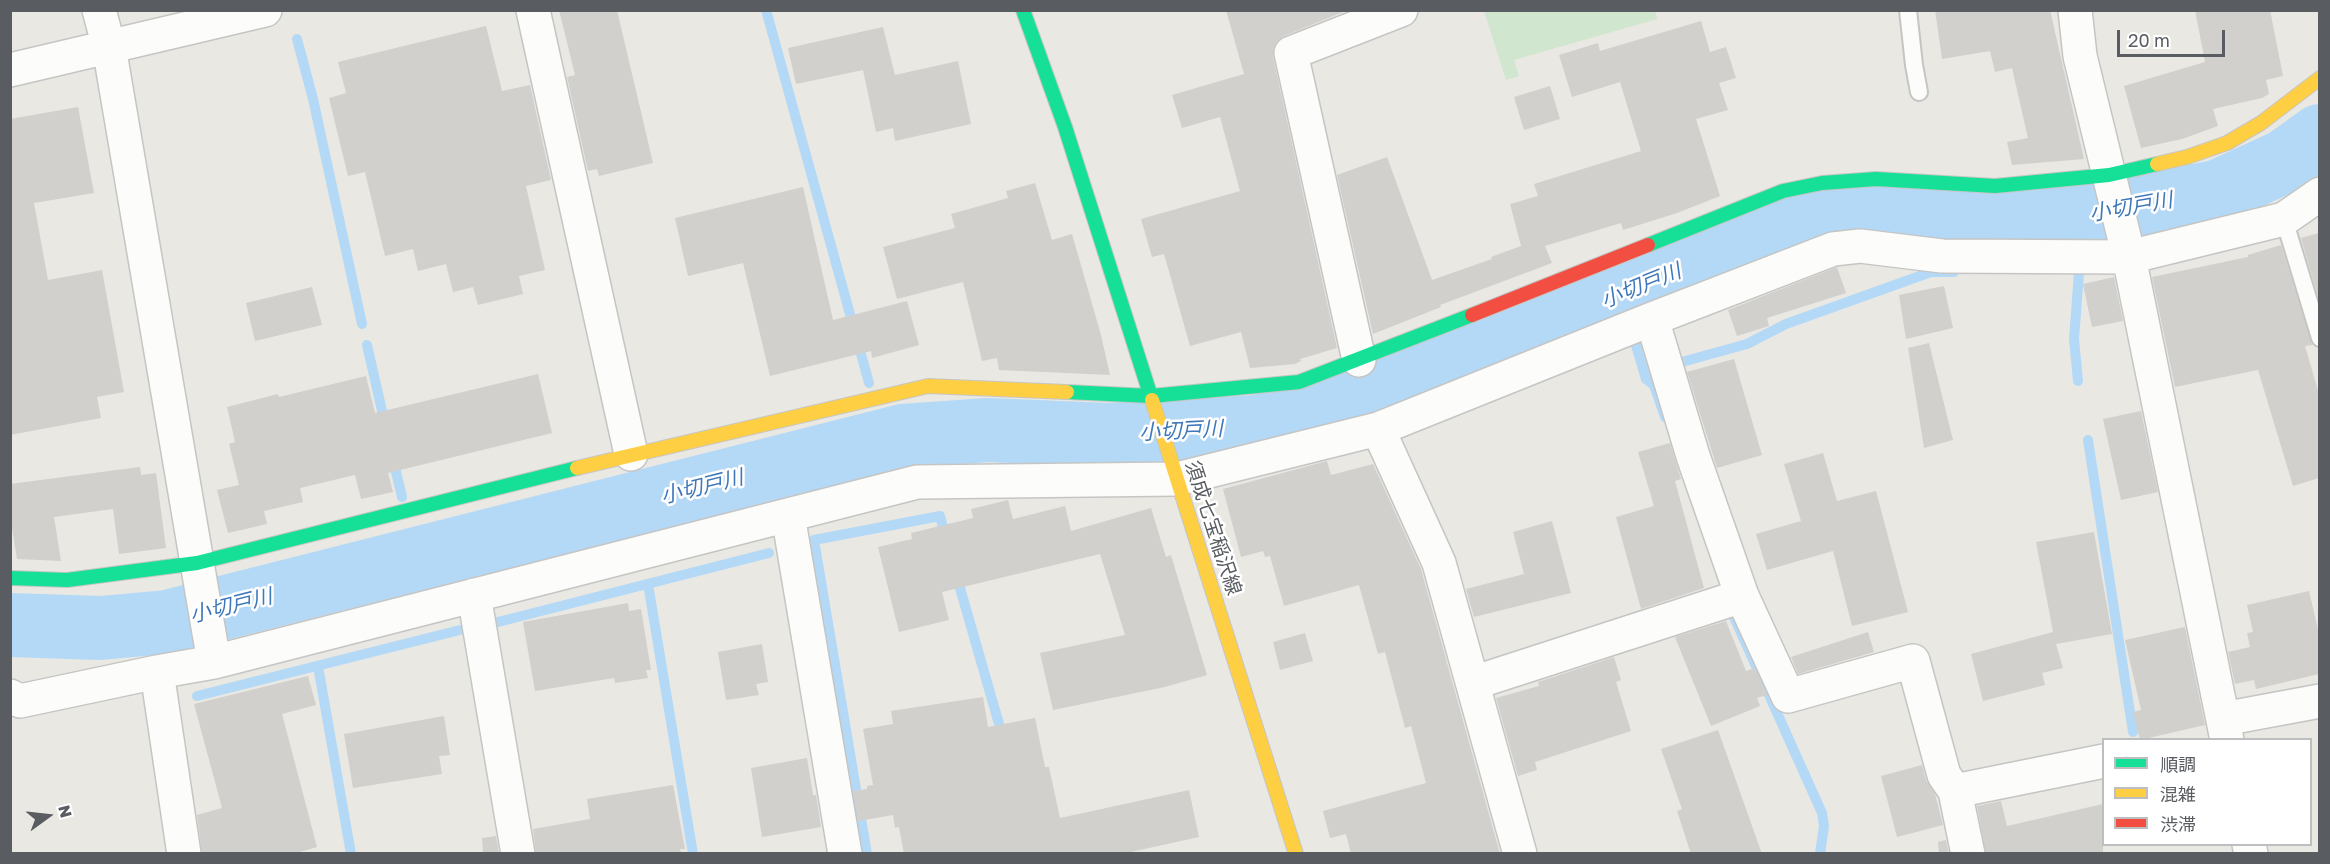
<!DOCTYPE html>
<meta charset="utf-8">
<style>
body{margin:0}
#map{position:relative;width:2330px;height:864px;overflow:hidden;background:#e9e8e3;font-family:"Golos Text","Noto Sans JP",sans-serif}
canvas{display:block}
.frame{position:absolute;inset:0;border:12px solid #595d61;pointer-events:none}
.legend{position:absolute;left:2102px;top:738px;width:210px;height:108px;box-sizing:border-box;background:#fff;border:2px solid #bdbec0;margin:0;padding:8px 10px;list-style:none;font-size:18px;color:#595d61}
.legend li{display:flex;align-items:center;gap:12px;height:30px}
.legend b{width:30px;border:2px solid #bdbec0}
.north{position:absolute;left:18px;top:786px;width:60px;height:60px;-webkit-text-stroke:4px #fff;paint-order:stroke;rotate:75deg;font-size:16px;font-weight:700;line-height:24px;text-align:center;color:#595d61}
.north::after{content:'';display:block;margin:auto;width:21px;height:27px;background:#595d61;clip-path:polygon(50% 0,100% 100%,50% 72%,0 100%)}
.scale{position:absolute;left:2117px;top:30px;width:108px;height:27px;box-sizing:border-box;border:3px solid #595d61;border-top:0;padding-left:8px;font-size:18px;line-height:21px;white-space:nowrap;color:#595d61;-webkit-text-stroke:4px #fff;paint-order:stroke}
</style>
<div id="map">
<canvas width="2330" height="864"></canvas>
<div class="frame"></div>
<ul class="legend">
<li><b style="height:8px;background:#16e098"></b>順調</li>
<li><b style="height:8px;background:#ffcf43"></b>混雑</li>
<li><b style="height:8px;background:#f24e42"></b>渋滞</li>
</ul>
<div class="north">N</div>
<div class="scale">20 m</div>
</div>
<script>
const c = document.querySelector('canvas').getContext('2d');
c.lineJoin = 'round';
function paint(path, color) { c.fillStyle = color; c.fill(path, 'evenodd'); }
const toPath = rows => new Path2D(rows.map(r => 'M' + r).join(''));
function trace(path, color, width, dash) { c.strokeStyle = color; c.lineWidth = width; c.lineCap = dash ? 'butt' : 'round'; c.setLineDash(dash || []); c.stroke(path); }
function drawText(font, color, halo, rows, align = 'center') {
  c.font = font + ' "Golos Text","Noto Sans JP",sans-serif'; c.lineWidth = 5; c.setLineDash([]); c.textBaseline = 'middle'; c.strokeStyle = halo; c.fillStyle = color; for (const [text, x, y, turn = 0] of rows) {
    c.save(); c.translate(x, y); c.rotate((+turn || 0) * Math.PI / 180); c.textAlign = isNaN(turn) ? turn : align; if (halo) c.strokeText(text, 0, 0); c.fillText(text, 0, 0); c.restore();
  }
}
paint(toPath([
 [1655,10,1657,19,1514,60,1519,76,1506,80,1484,11]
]), '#d0e6ce');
trace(toPath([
 [766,10,869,383],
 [297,39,313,99,362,324],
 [1624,291,1633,316],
 [1637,332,1635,342,1646,379,1654,385,1665,417],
 [367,345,385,424],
 [1671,365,1747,344,1786,324,1931,272,1954,272],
 [2078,381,2074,339,2079,273],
 [2088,440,2133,732],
 [393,459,402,497],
 [412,541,417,558],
 [956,574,1003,738],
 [648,584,693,854],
 [1733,615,1822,813,1824,826,1820,854],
 [498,622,769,553],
 [318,666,351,854],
 [197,696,460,630],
 [867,854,814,540,940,516,946,539]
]), '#b4d9f7', 10);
trace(toPath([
 [10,625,100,628,167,622,903,436,988,430,1109,435,1256,427,1365,399,1624,291,1791,225,1867,212,2089,216,2217,192,2285,161,2320,136]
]), '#b4d9f7', 64);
paint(toPath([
 [559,10,617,10,653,163,599,176,597,169,588,171,567,77,575,75],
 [1226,10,1348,10,1284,36,1277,41,1273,49,1273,57,1337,348,1300,359,1301,361,1295,364,1250,368,1241,332,1190,346,1164,254,1152,257,1141,219,1240,191,1220,117,1182,128,1172,95,1244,74],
 [1935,10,2050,10,2084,159,2012,165,2007,142,2028,138,2012,68,1995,72,1990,51,1942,59],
 [2195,10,2270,10,2283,76,2266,80,2269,94,2262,98,2213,109,2218,126,2182,139,2141,148,2124,86,2205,62],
 [1701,21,1710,52,1726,47,1736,78,1719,83,1728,110,1696,119,1720,196,1677,213,1623,230,1621,223,1545,246,1552,263,1440,305,1441,307,1373,334,1337,175,1387,157,1432,280,1492,259,1491,257,1521,246,1510,204,1538,196,1534,184,1641,151,1620,82,1572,97,1559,55,1598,43,1600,51],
 [486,26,502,91,530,85,551,180,526,186,545,270,519,276,523,294,478,305,473,287,453,292,446,264,418,271,413,249,385,256,365,172,348,176,329,98,346,93,338,62],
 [883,27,895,75,958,61,971,124,895,141,893,128,876,132,863,70,796,84,788,48],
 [1550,86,1560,119,1524,130,1514,97],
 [78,107,94,193,34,203,48,280,102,270,124,392,97,397,101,418,10,435,10,119],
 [1035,183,1052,240,1072,234,1101,335,1110,375,999,370,997,358,982,361,963,282,897,299,883,247,955,228,951,214,1008,198,1006,191],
 [803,187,833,320,907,301,919,345,872,358,871,351,770,376,743,263,688,276,675,218],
 [2319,233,2319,300,2301,238],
 [2281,245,2312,345,2305,346,2319,394,2319,478,2293,486,2258,370,2175,387,2152,277,2248,257,2248,255],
 [1837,267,1846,293,1767,318,1769,326,1737,336,1728,310],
 [2114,277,2123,321,2092,327,2083,284],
 [1944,286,1953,328,1906,339,1899,295],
 [312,287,322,325,255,341,246,303],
 [1929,343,1953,440,1924,448,1908,348],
 [1734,359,1762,455,1717,468,1687,372],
 [538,374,552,433,388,473,393,492,361,499,355,475,300,488,303,502,264,511,267,524,228,533,217,490,239,485,229,444,235,442,227,407,278,394,279,397,366,376,375,413],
 [2141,411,2158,492,2121,500,2103,419],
 [1670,443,1681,479,1675,481,1704,588,1641,609,1616,517,1654,506,1638,452],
 [1823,453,1837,501,1876,491,1908,612,1852,626,1833,551,1767,570,1756,534,1801,521,1784,464],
 [1327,461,1331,475,1373,464,1421,569,1500,854,1351,854,1346,834,1330,838,1323,811,1426,783,1411,726,1405,728,1385,652,1378,654,1359,585,1284,606,1270,556,1265,557,1263,551,1241,557,1223,489],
 [140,467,141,475,156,473,166,548,119,554,113,509,54,517,61,561,17,559,10,516,10,484],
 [1008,500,1013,519,1065,506,1071,531,1151,508,1166,557,1171,555,1207,675,1165,687,1053,710,1040,653,1125,635,1100,554,942,592,949,620,899,632,878,547,912,539,911,533,973,518,971,509],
 [1552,521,1571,593,1474,617,1466,589,1524,574,1513,532],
 [2094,532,2112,634,2056,644,2063,668,2042,673,2045,685,1983,701,1971,654,2053,632,2036,542],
 [2309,591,2319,634,2319,674,2256,689,2254,680,2235,684,2228,652,2250,647,2247,633,2253,632,2247,605],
 [628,603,629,611,641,609,651,670,646,670,648,678,615,683,614,678,535,691,523,622],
 [1726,621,1746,671,1755,668,1767,695,1757,698,1760,706,1711,726,1675,637],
 [2185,627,2205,725,2140,740,2133,712,2141,710,2125,640],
 [1868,632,1874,652,1798,674,1791,657],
 [1305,633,1313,661,1280,670,1273,642],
 [762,644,768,682,756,684,759,695,726,700,718,652],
 [1614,657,1621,680,1616,682,1631,731,1535,762,1537,770,1518,776,1496,698,1539,686,1538,682],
 [308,676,316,705,282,714,317,847,293,854,202,854,197,815,222,808,194,704],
 [983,697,988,727,1035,718,1045,767,1049,767,1060,818,1189,790,1199,837,1122,854,904,854,899,827,895,828,893,815,858,821,853,791,867,789,867,786,873,785,863,729,893,724,891,711],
 [444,716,450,755,439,756,442,774,353,788,344,734],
 [1718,730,1762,854,1691,854,1677,811,1682,809,1661,749],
 [807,758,813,795,816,795,821,827,762,837,751,768],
 [1922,765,1926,780,1935,794,1943,825,1897,837,1881,776],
 [673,785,685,849,680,849,681,854,536,854,533,829,590,819,587,799],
 [2001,801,2007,826,2103,804,2103,854,1986,854,1977,806],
 [496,836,499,854,483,854,482,838],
 [1946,840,1949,854,1939,854,1938,842]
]), '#d1d0cd');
const lane = toPath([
 [1908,10,1914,65,1919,92],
 [2284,219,2320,338]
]);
const street = toPath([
 [99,10,109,47,214,662],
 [533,10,631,454],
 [2075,10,2080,56,2129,257,2227,740],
 [10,70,265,10],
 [1652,319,1693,456,1742,596,1788,696,1913,661,1944,775,1955,791,1968,854],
 [1359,360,1291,53,1401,10],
 [1378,429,1439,563,1520,854],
 [788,515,845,854],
 [474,595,518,854],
 [157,672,184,854],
 [1473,683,1742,596],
 [10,696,20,701,157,672,214,662,917,482,1177,479,1378,429,1652,319,1833,249,1860,246,1942,256,2129,257,2284,219,2320,194],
 [2223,719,2320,701],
 [1955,791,2104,761],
 [2249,844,2251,854]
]);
const fast = toPath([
 [1023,10,1065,127,1152,400],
 [1648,245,1783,191,1822,183,1876,179,1995,186,2109,175,2157,164],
 [1067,392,1151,396,1299,382,1472,315],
 [10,578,67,580,197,563,577,468]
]);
const slow = toPath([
 [2157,164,2187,157,2227,143,2261,123,2320,78],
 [1152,400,1296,854],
 [577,468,928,386,1067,392]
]);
const jam = toPath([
 [1472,315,1648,245]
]);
trace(lane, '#c5c5c4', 20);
trace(street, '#c5c5c4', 36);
trace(fast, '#c6c6c5', 16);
trace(slow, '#c6c6c5', 16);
trace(jam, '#c6c6c5', 16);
trace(lane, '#fcfcfb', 16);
trace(street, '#fcfcfb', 33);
trace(fast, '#16e098', 14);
trace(slow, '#ffcf43', 14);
trace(jam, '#f24e42', 14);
drawText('20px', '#595d61', '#fff', [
 ["須成七宝稲沢線",1213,528,72]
]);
drawText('italic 21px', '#3e77ba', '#fff', [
 ["小切戸川",2131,207,-10],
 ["小切戸川",1641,286,-22],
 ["小切戸川",1181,431,-3],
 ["小切戸川",702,487,-14],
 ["小切戸川",231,606,-14]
]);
</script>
